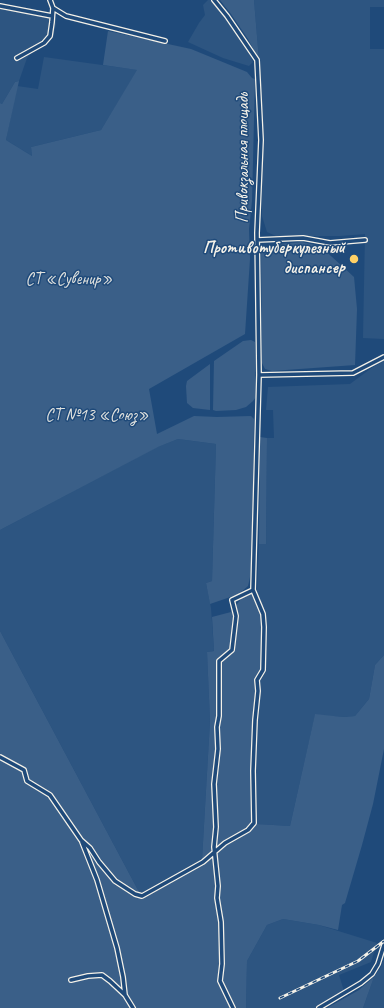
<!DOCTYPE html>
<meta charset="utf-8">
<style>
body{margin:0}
canvas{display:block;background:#1f4a7a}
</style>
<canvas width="384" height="1008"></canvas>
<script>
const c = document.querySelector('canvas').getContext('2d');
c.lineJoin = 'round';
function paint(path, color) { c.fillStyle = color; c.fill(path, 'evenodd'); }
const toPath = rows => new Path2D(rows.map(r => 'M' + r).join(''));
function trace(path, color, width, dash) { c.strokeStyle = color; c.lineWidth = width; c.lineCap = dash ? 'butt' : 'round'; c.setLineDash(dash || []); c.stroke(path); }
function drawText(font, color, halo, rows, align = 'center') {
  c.font = font + ' Caveat,sans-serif'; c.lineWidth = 3; c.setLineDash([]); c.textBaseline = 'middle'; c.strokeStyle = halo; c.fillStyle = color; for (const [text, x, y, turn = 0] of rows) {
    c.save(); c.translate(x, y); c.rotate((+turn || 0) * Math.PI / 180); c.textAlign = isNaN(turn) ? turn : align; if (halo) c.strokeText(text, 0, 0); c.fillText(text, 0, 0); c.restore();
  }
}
paint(toPath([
 [208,0,210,0,222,14,246,47,253,62,249,66,223,58,188,42,199,23,205,15,203,5],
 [254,0,384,0,384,7,370,7,370,49,384,49,384,339,363,338,365,234,340,236,276,236,267,232,262,216,262,146,259,60],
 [0,8,55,18,56,24,53,38,31,53,27,58,19,81,15,82,2,104,0,103],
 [44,57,138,70,101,130,31,147,32,156,6,140,17,86,38,89],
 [384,361,384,655,375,665,369,699,355,716,343,717,315,715,290,826,255,824,254,772,257,725,260,693,259,680,264,671,263,604,257,591,259,544,266,544,267,438,274,438,273,410,266,410,268,387,350,384,373,367],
 [178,439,216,444,212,581,206,583,211,608,214,651,207,652,210,721,202,860,143,894,139,892,0,631,0,530,155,448],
 [283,919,319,925,377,943,371,962,339,975,344,991,315,1008,246,1008,247,961,267,925],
 [384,959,384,1008,363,1008,374,977,381,967]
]), '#2d5581');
paint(toPath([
 [220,0,254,0,259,60,248,39,231,14],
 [108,31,191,49,247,72,252,78,255,79,252,201,249,229,250,259,245,334,149,389,157,434,194,416,217,417,251,416,254,419,252,568,248,586,239,594,210,604,206,583,212,581,216,444,178,439,158,447,0,530,0,103,2,104,15,82,19,81,6,140,32,156,31,147,101,130,137,70,103,65],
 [302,242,320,246,354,277,357,309,355,365,272,371,265,369,262,363,261,250,278,244],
 [251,340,255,342,256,397,253,401,246,407,236,410,216,411,213,410,214,361,243,341],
 [210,364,210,410,193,408,187,403,186,386,187,381],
 [260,437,267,438,266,544,259,544],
 [257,591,263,604,266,628,264,671,259,680,260,693,257,725,254,772,256,824,290,826,315,714,343,717,355,716,369,699,375,665,384,655,384,749,373,804,362,845,345,903,342,905,338,930,319,925,283,919,267,925,247,961,246,1008,0,1008,0,631,139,892,143,894,202,860,210,721,207,652,214,651,212,617,231,612,241,599],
 [374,977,363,1008,327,1008,359,990]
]), '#3a5f88');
const street = toPath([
 [0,6,52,16],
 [53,8,66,16,165,41],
 [17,58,44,43,50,36,52,22,53,8,50,0],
 [257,240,303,238,330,243,365,240],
 [259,375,353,373,384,357],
 [0,757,24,770,27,781,50,795,81,840,90,848,99,862,115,881,135,894,142,896,203,862,225,843,248,830,254,823,253,771,255,720,258,691,257,680,263,670,264,627,263,614,253,590,259,375,257,233,261,140,257,60,227,16,214,0],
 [82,842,97,880,117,948,123,977,125,995],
 [71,980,88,976,102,975,110,981,125,995,133,1008],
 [233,1008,220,981,222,964,221,922,217,898,218,886,214,847,216,827,214,784,218,749,217,727,219,716,219,661,232,650,236,616,232,600,253,590],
 [319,1008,361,983,372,974,378,964,384,945]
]);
trace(street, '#f4f1e8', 6);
trace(street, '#1f4a7a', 3.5);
const rail = toPath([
 [280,998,358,961,384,941]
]);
trace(rail, '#f4f1e8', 3);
trace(rail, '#1f4a7a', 1.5, [4.5]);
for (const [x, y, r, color] of [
 [354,259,5,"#ffd166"]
]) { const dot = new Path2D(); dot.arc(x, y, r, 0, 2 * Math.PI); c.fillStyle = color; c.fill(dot); trace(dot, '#1f4a7a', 1.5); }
drawText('17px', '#f4f1e8', '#1f4a7a', [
 ["Привокзальная площадь",244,158,-90]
]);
drawText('bold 17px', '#f4f1e8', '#1f4a7a', [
 ["Противотуберкулезный",345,249],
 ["диспансер",345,269]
], 'right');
drawText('17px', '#e1e2de', '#1f4a7a', [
 ["СТ «Сувенир»",69,280],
 ["СТ №13 «Союз»",97,416]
]);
</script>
